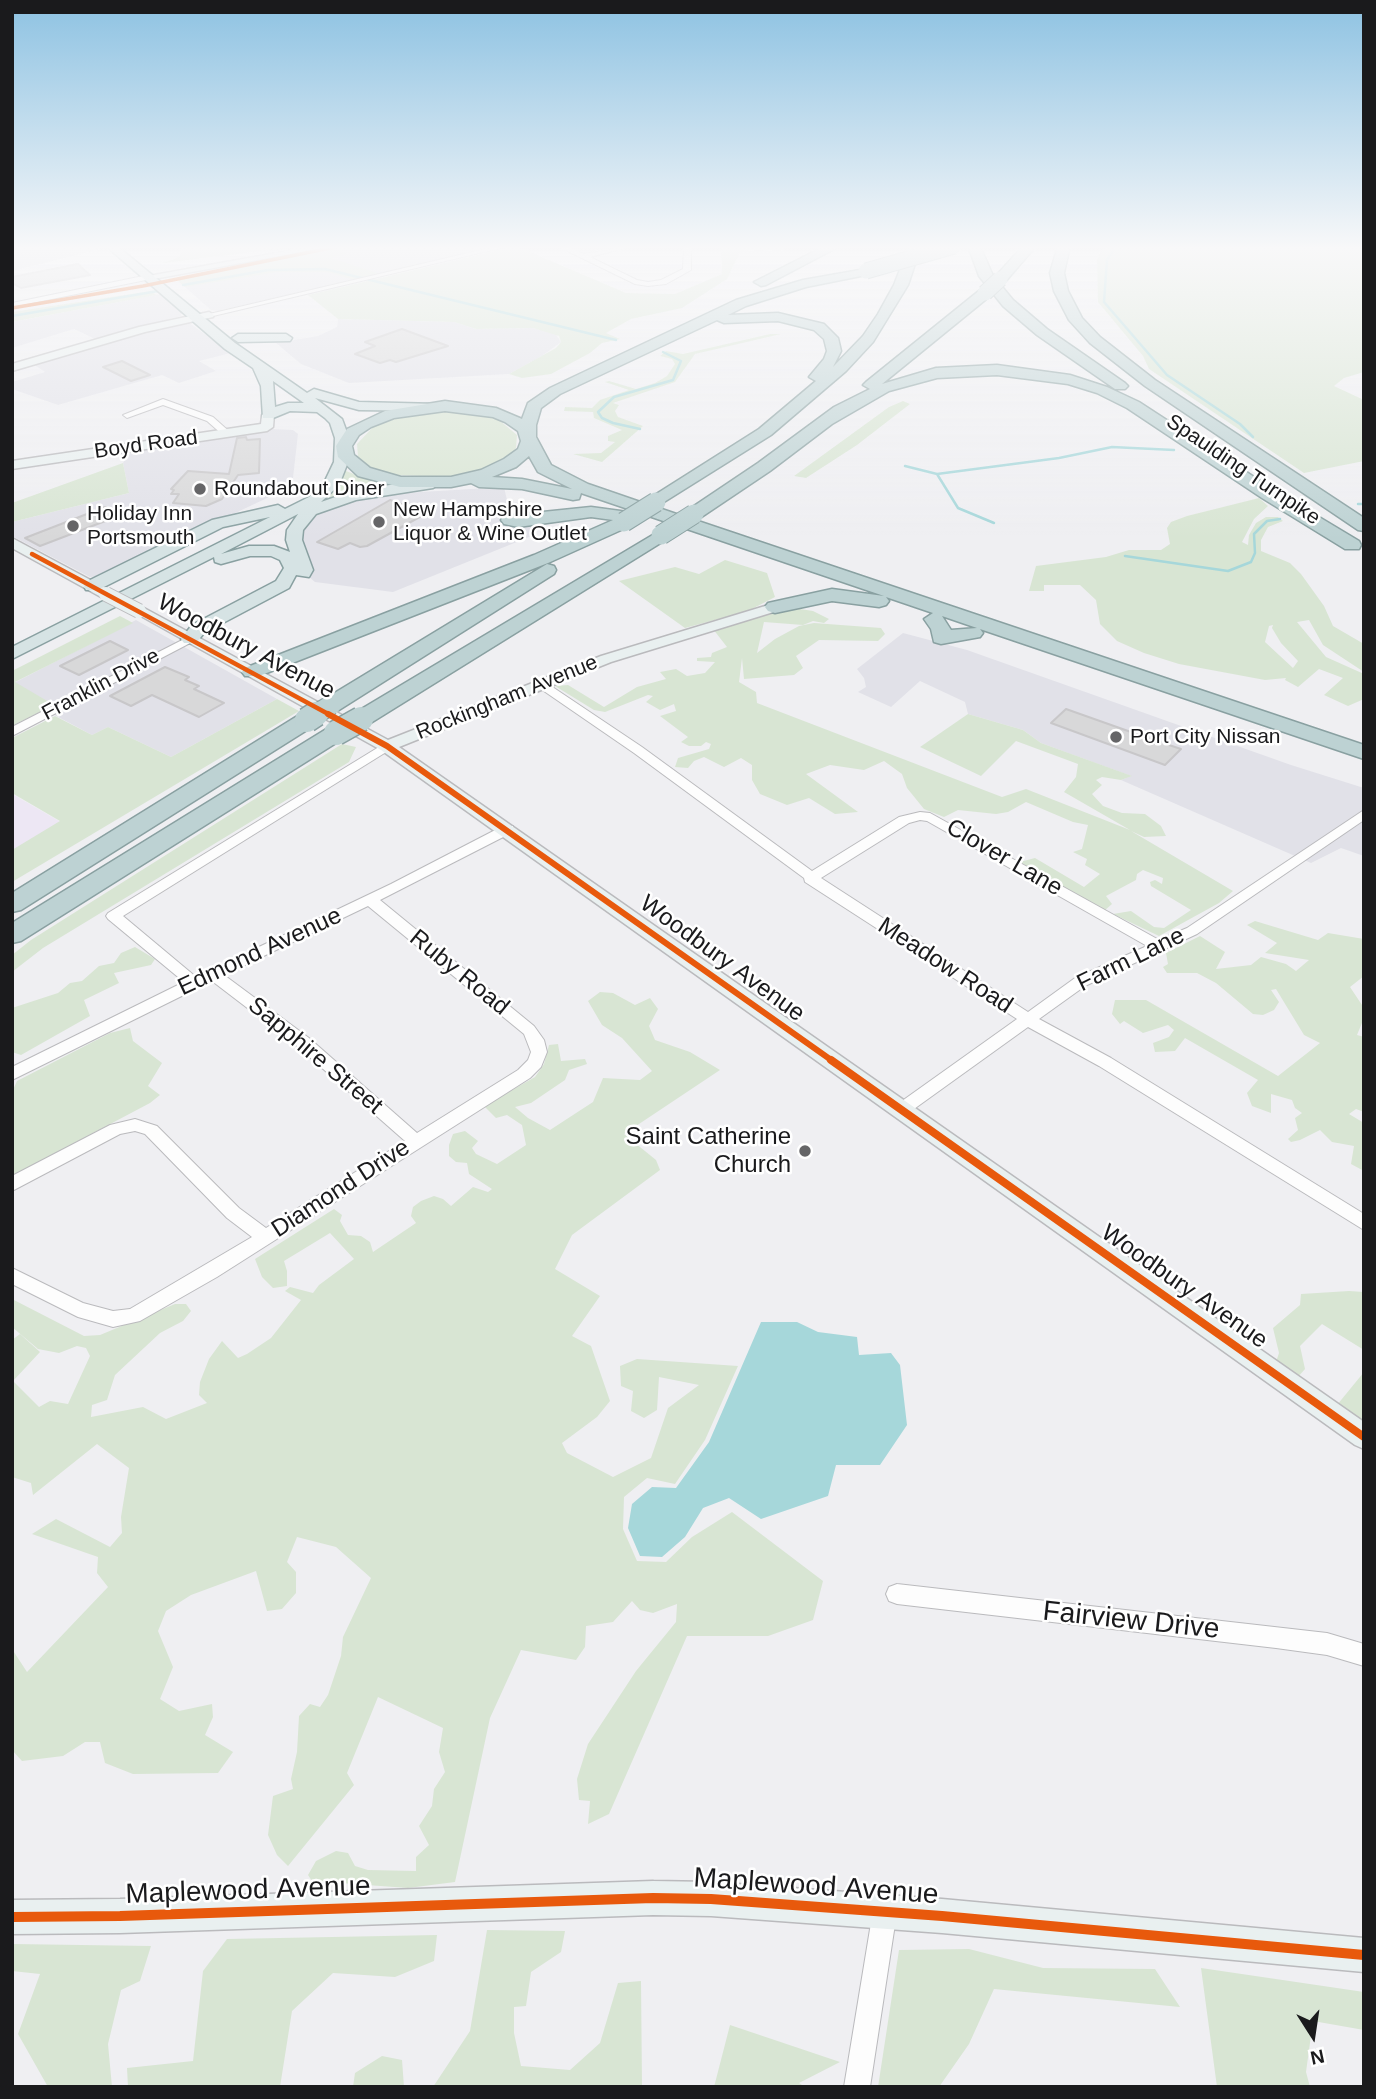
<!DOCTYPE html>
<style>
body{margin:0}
#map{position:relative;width:1376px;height:2099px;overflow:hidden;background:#efeff2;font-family:Helvetica,sans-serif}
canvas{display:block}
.frame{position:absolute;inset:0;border:14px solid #1a1a1c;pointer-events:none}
.north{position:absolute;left:1278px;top:2001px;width:70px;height:70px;-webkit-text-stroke:5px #fff;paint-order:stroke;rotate:168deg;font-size:19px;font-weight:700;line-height:28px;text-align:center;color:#1a1a1c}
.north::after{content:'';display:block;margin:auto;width:24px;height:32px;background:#1a1a1c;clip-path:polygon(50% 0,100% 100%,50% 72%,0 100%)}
</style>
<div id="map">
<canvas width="1376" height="2099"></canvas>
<div class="frame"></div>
<div class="north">N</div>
</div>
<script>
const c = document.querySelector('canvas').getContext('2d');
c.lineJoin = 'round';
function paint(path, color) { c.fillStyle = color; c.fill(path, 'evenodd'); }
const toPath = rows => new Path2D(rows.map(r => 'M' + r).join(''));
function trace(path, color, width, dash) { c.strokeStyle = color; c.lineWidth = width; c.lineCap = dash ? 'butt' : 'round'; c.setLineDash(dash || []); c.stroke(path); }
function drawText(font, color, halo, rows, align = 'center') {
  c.font = font + ' Helvetica,sans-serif'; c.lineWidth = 5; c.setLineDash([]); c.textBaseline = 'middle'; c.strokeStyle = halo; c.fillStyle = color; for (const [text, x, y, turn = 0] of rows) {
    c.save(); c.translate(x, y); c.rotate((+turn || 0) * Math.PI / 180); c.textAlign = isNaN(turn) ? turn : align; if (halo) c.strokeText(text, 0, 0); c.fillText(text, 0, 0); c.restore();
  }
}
paint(toPath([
 [12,246,98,246,101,249,12,271],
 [342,246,498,246,218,311,211,310,178,281,188,275],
 [160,294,182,313,181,316,95,339,74,329,12,348,12,322],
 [338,319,454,322,476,329,533,328,555,333,561,342,542,356,509,374,349,383,301,364,276,343,318,336,337,327],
 [188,322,231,353,199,361,216,371,179,383,162,375,58,405,12,389,12,382,45,372,33,364,141,332],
 [272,429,293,430,298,434,293,478,280,492,101,576,90,577,12,536,12,522,129,493,123,463,131,449],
 [504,487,507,500,534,507,534,535,393,592,315,582,309,577,299,526,322,511,351,501,388,494],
 [136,620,277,699,171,757,108,727,92,735,45,710,53,705,14,683],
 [903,633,967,650,1291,765,1364,788,1364,856,1341,848,1311,863,1121,780,1131,776,1041,743,1023,730,968,714,965,702,920,681,891,707,858,692,866,687,864,678,857,669]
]), '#e1e1e8');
paint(toPath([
 [12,794,64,824,12,855]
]), '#ede7f4');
paint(toPath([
 [184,246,301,246,163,263,180,257,181,247],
 [342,246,362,246,342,251,346,254,331,258,380,274,355,280,327,272,277,272,185,287,178,281,188,275],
 [516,246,626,293,675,294,722,274,721,246,792,246,781,251,741,250,727,279,682,308,631,319,606,333,620,339,602,343,590,353,551,374,522,378,509,374,556,348,561,342,559,336,533,328,476,329,454,322,338,319,308,295],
 [1104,246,1364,246,1364,372,1344,378,1334,386,1364,400,1364,461,1304,473,1149,369,1143,356,1098,302,1097,259],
 [151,291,156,295,12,322,12,312],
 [770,334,781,334,695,354,675,382,613,403,619,405,615,411,618,417,643,426,602,462,573,454,601,453,615,442,608,441,608,436,622,430,594,418,593,412,564,411,565,407,592,408,600,400,629,390,605,382,609,381,636,389,655,383,667,376,675,364,672,359,660,356,666,351,683,354],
 [903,401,910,404,857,445,806,478,794,476,889,407],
 [436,411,476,413,499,420,517,435,516,448,509,457,488,468,447,477,395,475,371,468,358,457,357,444,373,427,406,415],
 [123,463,129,493,12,522,12,503],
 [346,471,367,479,390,485,322,499],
 [1259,498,1268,506,1254,519,1242,542,1248,545,1249,535,1256,523,1266,517,1278,517,1283,521,1268,527,1261,540,1261,551,1290,563,1301,574,1324,606,1333,626,1364,644,1364,672,1323,645,1309,620,1297,622,1326,657,1364,674,1364,699,1348,706,1324,695,1343,678,1319,669,1298,687,1285,680,1286,678,1265,680,1179,664,1144,653,1117,641,1100,624,1096,600,1080,585,1044,585,1044,591,1029,591,1036,566,1106,557,1129,550,1161,550,1170,544,1167,528,1171,522,1187,516],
 [1273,625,1272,628,1281,643,1298,661,1293,668,1265,642,1269,626],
 [725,560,767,573,775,597,748,611,685,628,619,581,675,567,699,574],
 [800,609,813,611,829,619,824,623,813,621,803,625,764,622,757,653,775,639,799,626,814,623,881,628,885,634,878,641,819,640,796,656,803,668,794,675,744,679,742,658,739,682,756,692,757,703,1002,797,1026,789,1130,830,1064,792,1076,777,1078,764,1016,741,981,776,920,747,968,714,1023,730,1041,743,1132,776,1121,780,1102,777,1096,780,1102,785,1092,794,1103,806,1122,813,1145,814,1161,826,1166,836,1144,837,1131,831,1233,891,1219,903,1159,936,1113,914,1131,911,1154,927,1164,928,1191,910,1151,886,1150,882,1155,880,1162,884,1163,878,1143,870,1137,874,1136,880,1106,896,1112,904,1104,911,1020,862,1035,858,1084,887,1100,874,1085,865,1087,859,1073,852,1082,849,1088,825,1073,822,1026,802,1008,812,996,814,958,810,944,817,924,809,907,788,902,774,884,761,864,770,830,765,806,774,858,812,835,814,809,798,787,805,760,794,752,780,752,765,741,758,724,767,704,757,694,761,688,768,675,767,678,758,709,749,711,744,706,742,701,746,689,746,681,742,688,737,660,716,676,711,674,704,660,710,646,702,653,696,648,695,605,712,594,710,555,686,568,685,604,707,637,687,666,679,660,672,676,669,687,676,705,673,715,662,697,661,697,658,711,657,712,653,727,647,713,629,782,610],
 [120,616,133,623,15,682,54,705,12,726,12,671],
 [277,699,299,711,12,882,12,850,60,821,12,793,12,738,55,716,92,735,108,727,171,757],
 [342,744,356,747,349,762,43,948,12,972,12,955,31,940],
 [1255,921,1318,940,1328,933,1364,939,1364,976,1350,987,1364,1008,1364,1018,1357,1035,1364,1037,1364,1112,1356,1109,1349,1114,1364,1123,1364,1171,1351,1164,1354,1146,1332,1142,1320,1130,1300,1140,1291,1142,1288,1139,1298,1130,1295,1118,1302,1113,1295,1108,1292,1100,1271,1094,1271,1113,1252,1106,1247,1093,1258,1080,1185,1038,1175,1051,1155,1052,1153,1043,1169,1037,1174,1030,1168,1025,1143,1033,1124,1021,1120,1024,1112,1014,1115,1000,1146,1000,1278,1076,1320,1043,1304,1035,1276,989,1271,990,1279,1002,1274,1010,1263,1015,1253,1014,1216,983,1197,973,1167,973,1163,967,1168,964,1166,953,1200,936,1225,952,1216,969,1251,965,1261,957,1286,964,1296,971,1309,960,1265,953,1277,943,1247,925],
 [135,947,155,959,151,965,114,973,119,983,84,1000,90,1016,21,1055,12,1052,12,1008,58,993,70,983,82,981,99,966,114,963,121,953],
 [600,992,613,993,635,1005,650,998,658,1009,649,1026,655,1040,690,1052,720,1070,624,1134,656,1160,660,1170,572,1235,555,1269,600,1296,572,1336,591,1346,610,1401,597,1417,562,1443,567,1453,613,1477,651,1458,668,1408,699,1385,659,1377,657,1410,644,1418,631,1411,633,1391,621,1386,620,1366,637,1359,738,1366,705,1440,675,1484,647,1478,624,1497,623,1529,637,1561,666,1562,692,1537,732,1512,823,1581,813,1620,768,1636,687,1636,609,1814,588,1824,590,1801,579,1800,577,1779,588,1744,636,1671,676,1622,677,1604,653,1613,640,1610,632,1601,613,1622,586,1626,585,1647,576,1660,521,1650,490,1718,455,1882,408,1888,312,1881,308,1875,316,1861,336,1851,348,1853,355,1866,368,1870,416,1871,416,1857,429,1845,419,1826,432,1806,434,1789,445,1772,439,1752,443,1728,378,1697,347,1773,354,1785,288,1866,277,1855,268,1835,273,1796,293,1789,291,1779,297,1752,299,1716,310,1704,320,1707,328,1695,341,1656,343,1637,371,1578,336,1547,297,1537,287,1562,296,1572,296,1593,282,1609,267,1611,256,1571,191,1595,166,1611,158,1631,173,1667,160,1699,179,1711,212,1704,213,1717,205,1735,233,1752,218,1773,133,1774,105,1763,100,1742,85,1742,63,1756,22,1761,12,1750,12,1649,27,1672,108,1587,97,1573,98,1557,32,1534,56,1519,110,1547,122,1533,121,1517,129,1468,97,1444,33,1495,31,1483,12,1477,12,1340,20,1334,40,1352,13,1381,39,1407,50,1401,68,1404,90,1356,86,1348,77,1346,59,1353,38,1349,12,1327,12,1299,84,1336,100,1335,175,1304,186,1304,191,1311,183,1321,160,1333,115,1375,107,1400,92,1405,91,1417,143,1407,166,1419,207,1403,199,1395,200,1382,209,1359,222,1341,238,1358,247,1354,271,1338,301,1300,285,1291,290,1287,313,1293,319,1285,354,1259,330,1233,284,1261,287,1271,287,1286,273,1288,262,1277,255,1259,334,1209,342,1215,340,1221,348,1235,361,1236,370,1242,373,1252,416,1223,411,1216,413,1207,421,1201,434,1196,443,1199,451,1206,473,1187,488,1192,492,1189,469,1174,467,1163,456,1162,449,1156,449,1145,453,1134,465,1131,478,1141,472,1148,476,1154,497,1164,526,1145,522,1125,507,1115,496,1118,484,1106,535,1077,544,1064,549,1045,558,1044,561,1061,585,1059,587,1064,569,1070,565,1080,531,1103,515,1107,528,1118,550,1130,593,1102,603,1078,640,1080,652,1071,622,1038,602,1025,588,1001],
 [130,1028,133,1041,162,1063,148,1086,160,1095,150,1103,12,1176,12,1092,17,1081,110,1033],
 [1349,1291,1364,1292,1364,1350,1322,1324,1300,1346,1305,1369,1297,1378,1276,1362,1279,1353,1273,1328,1300,1305,1301,1294],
 [1364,1372,1364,1424,1337,1405],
 [487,1930,565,1931,561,1952,531,1972,526,2006,514,2007,514,2033,521,2066,570,2070,600,2043,618,1983,641,1981,642,2087,433,2087,470,2031],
 [437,1935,434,1961,395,1977,333,1973,292,2011,280,2087,128,2087,127,2068,193,2061,203,1971,227,1939],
 [12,1944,151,1946,140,1981,121,1990,108,2044,112,2087,48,2087,18,2034,40,1974,12,1971],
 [969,1949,1043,1968,1155,1969,1180,2007,994,1989,969,2044,939,2087,878,2087,899,1950],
 [1201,1968,1364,1992,1364,2030,1313,2021,1306,2072,1310,2087,1217,2087],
 [730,2025,840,2062,799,2083,805,2087,714,2087],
 [382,2056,402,2060,404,2087,353,2087,355,2073]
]), '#d8e5d3');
paint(toPath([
 [761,1322,797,1322,818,1332,857,1337,859,1355,891,1353,900,1365,907,1425,880,1465,836,1465,828,1496,761,1519,729,1498,703,1508,685,1537,662,1557,640,1556,628,1528,632,1504,652,1487,676,1488,709,1442]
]), '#a6d7da');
trace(toPath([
 [1116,246,1107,260,1104,302,1167,375,1240,424,1253,437],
 [183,285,268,270,325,269,616,340],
 [12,316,158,291],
 [640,429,613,423,602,418,598,412,614,397,673,380,681,361,663,352],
 [905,466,937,474,958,508,994,523],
 [937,474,1059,458,1112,447,1174,450],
 [1358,504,1364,504],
 [1125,556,1228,571,1251,562,1255,553,1254,534,1267,521,1280,519]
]), '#a6d7da', 2.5);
const building = toPath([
 [78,264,90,275,21,288,12,283,12,277,78,264],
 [402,329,448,346,396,362,390,360,380,363,355,354,375,346,365,342,402,329],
 [122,361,150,375,131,381,103,367,122,361],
 [246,437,247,440,260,439,259,473,238,475,222,499,206,506,173,503,179,494,171,494,174,490,171,489,188,471,229,474,237,438,246,437],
 [390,500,427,513,367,546,360,547,350,543,338,549,317,542,390,500],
 [105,507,121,515,40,546,25,538,105,507],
 [110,641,128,650,79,675,60,666,110,641],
 [165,667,189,677,185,680,199,686,194,689,224,703,199,717,152,695,131,706,110,696,165,667],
 [1066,709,1145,737,1181,749,1165,765,1051,723,1066,709]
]);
paint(building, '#d8d8d9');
trace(building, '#c8c7c9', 2);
const street = toPath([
 [498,246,509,246,209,317,205,315,498,246],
 [557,246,566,246,584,254,633,246,590,257,637,280,648,282,661,280,683,269,684,246,691,246,691,270,666,284,648,286,635,284,557,246],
 [148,275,151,279,12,307,12,303,148,275],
 [163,399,213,417,232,434,224,436,207,421,163,405,127,418,123,415,163,399],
 [190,636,194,637,194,641,12,736,12,727,190,636],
 [542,680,642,747,812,871,899,817,920,812,930,813,1159,940,1187,928,1364,810,1364,820,1197,934,1085,986,1039,1019,1111,1058,1364,1214,1364,1230,1099,1066,1028,1027,907,1114,895,1114,893,1110,895,1106,1017,1019,805,882,804,878,634,753,538,687,536,684,542,680],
 [920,820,927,821,1147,946,1075,978,1028,1012,821,878,909,823,920,820],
 [387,742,393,746,391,749,123,916,196,977,391,884,503,826,513,826,513,832,380,900,534,1026,544,1040,547,1052,541,1067,530,1078,217,1277,140,1321,113,1327,78,1317,12,1284,12,1268,83,1303,113,1311,130,1309,252,1237,227,1218,145,1134,135,1131,120,1134,12,1191,12,1176,110,1125,135,1119,157,1126,239,1208,266,1228,405,1141,297,1046,212,981,12,1080,12,1067,184,982,108,919,106,916,108,913,387,742],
 [368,906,524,1034,531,1052,528,1060,518,1070,417,1133,309,1038,224,975,368,906],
 [897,1584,1327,1633,1364,1644,1364,1666,1327,1655,1276,1648,897,1604,889,1601,886,1594,889,1587,897,1584],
 [885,1899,894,1902,897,1911,870,2087,844,2087,873,1911,876,1902,885,1899]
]);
const secondary = toPath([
 [315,246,334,246,148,280,143,277,315,246],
 [209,312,214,315,213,317,145,332,12,371,12,364,139,327,209,312],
 [268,411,274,415,273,427,267,431,12,469,12,461,261,424,262,415,268,411],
 [12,538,111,591,113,594,111,597,101,597,12,548,12,538],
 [775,603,782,607,780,610,611,662,399,747,1364,1422,1364,1449,1355,1445,381,750,132,611,134,608,144,608,388,740,601,656,775,603],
 [653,1881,711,1882,942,1899,1364,1938,1364,1972,942,1933,711,1916,653,1915,120,1933,12,1934,12,1900,120,1899,653,1881]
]);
const primary = toPath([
 [106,246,117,246,235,343,307,393,314,389,359,402,438,404,438,410,433,411,359,410,315,398,342,419,349,438,348,462,339,485,321,502,353,491,433,478,441,483,433,488,356,500,316,514,303,530,302,540,313,570,309,577,296,575,289,588,204,633,196,643,184,643,181,639,192,625,276,581,284,568,280,560,271,556,250,556,221,564,215,562,214,557,12,659,12,647,270,517,223,527,98,590,86,590,84,586,86,582,212,520,278,505,285,509,309,497,324,483,334,462,335,438,330,423,325,418,317,412,290,411,273,418,263,418,261,386,253,368,225,349,106,246],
 [273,381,304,403,288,403,275,407,273,381],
 [298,514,287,530,286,540,290,552,274,546,249,546,221,554,298,514],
 [286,334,292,338,290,341,238,342,232,338,238,334,286,334]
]);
const highway = toPath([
 [825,246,840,246,766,285,761,286,754,282,825,246],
 [909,246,921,246,908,285,873,342,846,371,771,435,656,507,688,518,685,514,688,510,758,463,834,407,870,389,863,385,866,382,980,290,990,290,990,296,882,384,936,368,997,365,1070,375,1107,387,1139,402,1274,490,1359,541,1361,545,1359,549,1345,549,1262,498,1127,408,1097,393,1068,384,997,375,937,378,889,391,832,424,770,471,700,518,689,518,1364,745,1364,759,980,629,983,633,980,637,941,644,934,642,931,629,924,619,933,613,886,597,889,601,886,605,879,607,832,601,775,613,768,611,765,607,768,603,832,589,884,596,581,493,579,499,573,500,522,489,479,487,471,483,451,487,400,487,358,476,338,457,336,446,347,429,385,411,445,401,496,408,522,419,528,403,550,388,736,300,803,280,871,268,871,274,806,287,746,306,728,315,778,313,824,324,838,338,841,351,833,367,863,336,878,314,894,285,909,246],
 [717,320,724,323,778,321,814,330,824,339,827,351,824,359,809,377,816,381,759,429,650,498,647,502,649,505,588,484,551,465,536,437,536,425,541,408,560,394,717,320],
 [445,411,493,417,505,422,518,431,521,441,518,449,504,459,481,470,451,477,401,477,370,468,354,455,352,446,359,435,371,427,394,418,445,411],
 [529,456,538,472,572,489,522,479,492,477,516,467,529,456],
 [942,616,977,628,951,630,942,616],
 [968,246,980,246,994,278,1023,246,1036,246,1005,282,999,283,1013,300,1047,329,1125,383,1128,386,1125,389,1115,389,1037,335,1003,306,979,276,968,246],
 [1058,246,1070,246,1064,273,1068,291,1082,318,1100,337,1155,380,1364,518,1364,531,1358,530,1145,386,1090,343,1069,320,1054,291,1050,273,1058,246],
 [591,507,628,512,637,517,630,526,548,563,259,676,245,676,242,672,245,668,534,555,613,520,591,517,518,527,504,524,501,520,504,516,591,507],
 [661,530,670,535,667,539,369,724,361,726,353,724,350,719,353,714,661,530],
 [547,564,554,566,556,570,554,574,339,710,323,710,320,705,323,700,547,564],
 [307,713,315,715,318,720,315,725,21,910,12,912,12,893,299,715,307,713],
 [336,726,344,728,347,733,344,738,21,941,12,943,12,923,328,728,336,726]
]);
trace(street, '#bababd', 2);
trace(secondary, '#bababd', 3);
trace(primary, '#89a0a1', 3);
trace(highway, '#89a0a1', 3);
paint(street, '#fdfdfd');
paint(secondary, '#e9f0f0');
paint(primary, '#d6e3e4');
paint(highway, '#bdd2d3');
const secondaryBridge = toPath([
 [106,594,139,611]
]);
const highwayBridgeFar2 = toPath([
 [866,271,954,246],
 [985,293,1000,279]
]);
const highwayBridgeFar1 = toPath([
 [624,522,656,502],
 [661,535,694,514],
 [313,716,331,705]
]);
const highwayBridge = toPath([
 [307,720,316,714],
 [336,733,361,719]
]);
trace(secondaryBridge, '#bababd', 16, []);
trace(highwayBridgeFar2, '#89a0a1', 17, []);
trace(highwayBridgeFar1, '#89a0a1', 21, []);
trace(highwayBridge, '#89a0a1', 27, []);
trace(secondaryBridge, '#e9f0f0', 14);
trace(highwayBridgeFar2, '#bdd2d3', 15);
trace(highwayBridgeFar1, '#bdd2d3', 19);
trace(highwayBridge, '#bdd2d3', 24);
trace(toPath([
 [12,308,143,286,340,246]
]), '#e8590c', 3.5);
trace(toPath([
 [32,554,332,716]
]), '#e8590c', 4.5);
trace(toPath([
 [328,714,387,746,834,1062]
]), '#e8590c', 6);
trace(toPath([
 [831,1060,1364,1437]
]), '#e8590c', 8);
trace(toPath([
 [12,1917,120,1916,653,1898,711,1899,942,1916,1364,1955]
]), '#e8590c', 10);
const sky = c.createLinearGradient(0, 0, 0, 539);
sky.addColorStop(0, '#8dc2e2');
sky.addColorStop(0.46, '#f8f8f9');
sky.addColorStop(1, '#f8f8f900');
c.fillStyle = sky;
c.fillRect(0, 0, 1376, 539);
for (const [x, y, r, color] of [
 [200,489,7,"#656567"],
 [379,522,7,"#656567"],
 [73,526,7,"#656567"],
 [1116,737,7,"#656567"],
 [805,1151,7,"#656567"]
]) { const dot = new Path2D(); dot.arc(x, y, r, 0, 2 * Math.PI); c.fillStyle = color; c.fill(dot); trace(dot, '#fff', 2.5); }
drawText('21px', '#1a1a1c', '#fff', [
 ["Boyd Road",146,445,-8],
 ["Spaulding Turnpike",1243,470,34],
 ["Franklin Drive",101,685,-28],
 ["Rockingham Avenue",507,698,-22]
]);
drawText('21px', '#1a1a1c', '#fff', [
 ["Roundabout Diner",214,489],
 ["New Hampshire",393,510],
 ["Liquor & Wine Outlet",393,534],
 ["Holiday Inn",87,514],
 ["Portsmouth",87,538],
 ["Port City Nissan",1130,737]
], 'left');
drawText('24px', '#1a1a1c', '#fff', [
 ["Woodbury Avenue",246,647,28],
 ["Clover Lane",1004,858,30],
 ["Edmond Avenue",260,952,-25],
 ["Woodbury Avenue",722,959,36],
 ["Farm Lane",1131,960,-26],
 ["Meadow Road",945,966,33],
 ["Ruby Road",459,973,39],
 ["Sapphire Street",315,1056,40],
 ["Diamond Drive",341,1189,-33],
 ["Woodbury Avenue",1184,1287,35]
]);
drawText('24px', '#1a1a1c', '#fff', [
 ["Saint Catherine",791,1137],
 ["Church",791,1165]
], 'right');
drawText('28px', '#1a1a1c', '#fff', [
 ["Fairview Drive",1131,1621,6],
 ["Maplewood Avenue",816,1887,4],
 ["Maplewood Avenue",248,1891,-2]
]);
</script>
